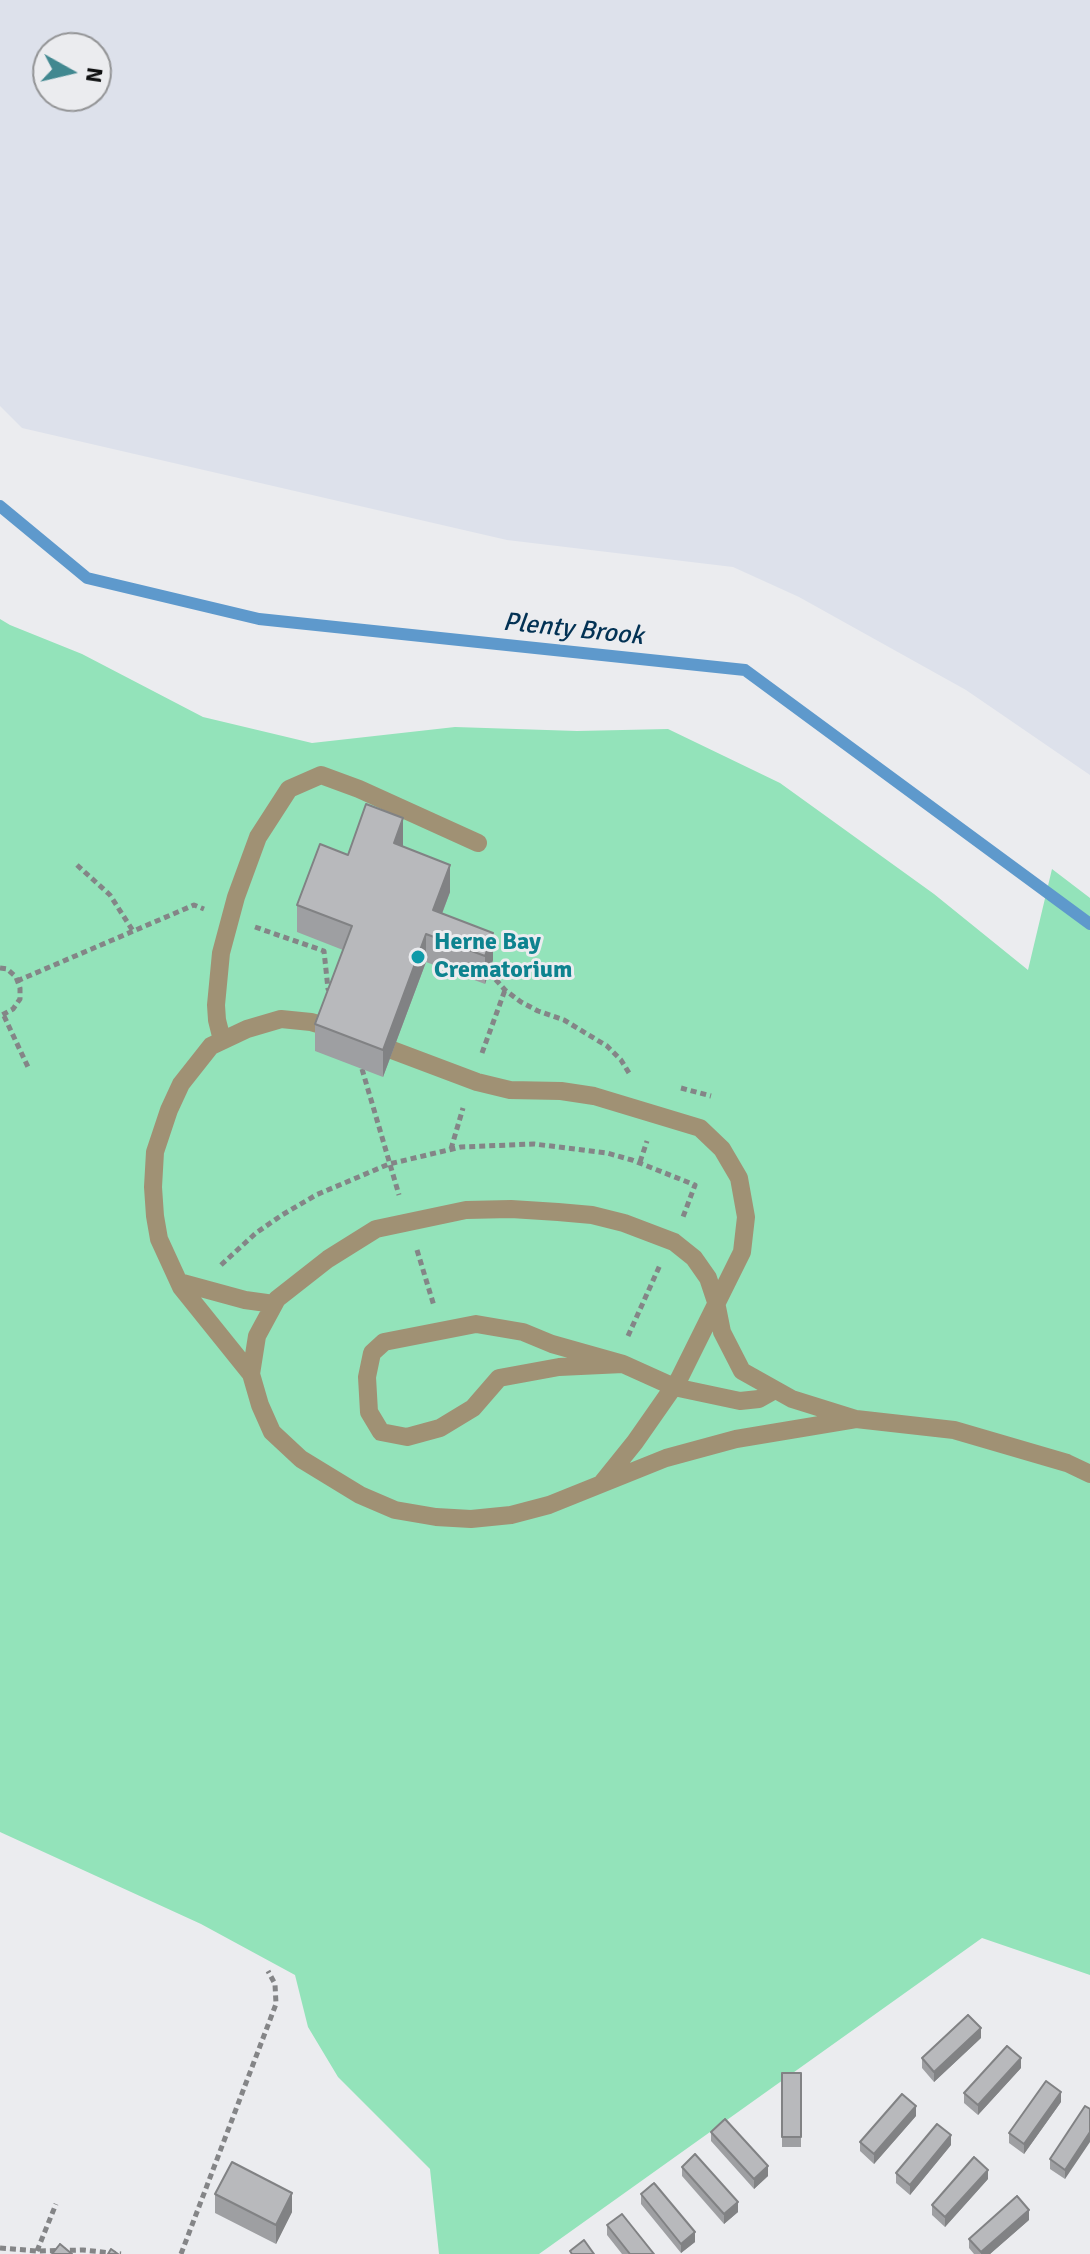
<!DOCTYPE html>
<style>
body{margin:0}
#map{position:relative;width:1090px;height:2254px;overflow:hidden;background:#ebecef;font-family:Signika,sans-serif}
canvas{display:block}
.north{position:absolute;left:32px;top:32px;width:80px;height:80px;box-sizing:border-box;background:#ebecef;border:2px solid #939496;border-radius:50%;rotate:98deg;font-size:22px;font-weight:700;line-height:32px;text-align:center;color:#0f1011}
.north::after{content:'';display:block;margin:auto;width:28px;height:36px;background:#418890;clip-path:polygon(50% 0,100% 100%,50% 72%,0 100%)}
</style>
<div id="map">
<canvas width="1090" height="2254"></canvas>
<div class="north">N</div>
</div>
<script>
const c = document.querySelector('canvas').getContext('2d');
c.lineJoin = 'round';
function paint(path, color) { c.fillStyle = color; c.fill(path, 'evenodd'); }
const toPath = rows => new Path2D(rows.map(r => 'M' + r).join(''));
function trace(path, color, width, dash) { c.strokeStyle = color; c.lineWidth = width; c.lineCap = dash ? 'butt' : 'round'; c.setLineDash(dash || []); c.stroke(path); }
function drawText(font, color, halo, rows, align = 'center') {
  c.font = font + ' Signika,sans-serif'; c.lineWidth = 6; c.setLineDash([]); c.textBaseline = 'middle'; c.strokeStyle = halo; c.fillStyle = color; for (const [text, x, y, turn = 0] of rows) {
    c.save(); c.translate(x, y); c.rotate((+turn || 0) * Math.PI / 180); c.textAlign = isNaN(turn) ? turn : align; if (halo) c.strokeText(text, 0, 0); c.fillText(text, 0, 0); c.restore();
  }
}
paint(toPath([
 [0,0,1090,0,1090,775,966,690,799,597,733,567,507,540,22,428,0,406],
 [48,48,96,48,96,96,48,96]
]), '#dde1eb');
paint(toPath([
 [0,619,10,625,82,654,203,717,312,743,455,727,577,731,668,729,780,783,934,894,1028,970,1052,869,1090,898,1090,1975,982,1938,539,2254,439,2254,430,2169,338,2077,308,2027,295,1975,201,1924,0,1832]
]), '#93e3ba');
trace(toPath([
 [0,506,87,578,259,619,745,670,1090,924]
]), '#5e99cc', 12);
trace(toPath([
 [77,865,110,895,133,931],
 [255,927,324,951,328,989,331,991],
 [0,968,7,969,16,977,20,988,20,999,13,1009,0,1016],
 [489,972,505,990,521,1002,538,1011,564,1020,607,1046,621,1060,629,1073],
 [17,981,194,905,204,909],
 [4,1016,28,1067],
 [482,1053,505,990],
 [362,1069,399,1195],
 [681,1088,711,1096],
 [451,1149,463,1108],
 [640,1162,647,1141],
 [417,1250,434,1306],
 [221,1265,256,1233,282,1215,316,1195,389,1164,461,1147,534,1144,607,1153,632,1160,695,1185,683,1217],
 [628,1336,660,1265],
 [0,2248,37,2251,83,2250,121,2254],
 [37,2251,56,2204],
 [181,2254,276,2004,275,1984,268,1971]
]), '#848587', 5, [6, 4]);
trace(toPath([
 [222,1040,217,1020,216,1005,221,953,236,897,258,837,289,789,321,775,359,789,478,843],
 [392,1050,477,1082,510,1090,561,1091,594,1096,700,1128,722,1149,739,1178,746,1217,742,1252,679,1379,635,1442,602,1483],
 [179,1282,245,1300,274,1304],
 [623,1364,552,1344,523,1332,476,1324,384,1342,372,1353,367,1377,369,1412,381,1432,407,1437,440,1428,473,1408,499,1378,559,1367,623,1364,674,1387,740,1401,759,1399,775,1390],
 [251,1374,257,1336,277,1299,328,1259,376,1229,466,1210,511,1209,558,1212,592,1215,624,1223,674,1242,694,1258,708,1278,716,1302,722,1332,742,1371,792,1399,856,1419,736,1439,666,1458,549,1505,511,1515,471,1519,436,1517,395,1510,360,1495,301,1459,272,1432,260,1405,251,1374,181,1287,159,1239,155,1216,153,1187,155,1152,169,1110,181,1084,211,1046,247,1029,281,1019,311,1022,325,1026],
 [856,1419,954,1430,1067,1463,1090,1474]
]), '#a09174', 18);
paint(toPath([
 [403,847,450,892,442,914,493,960,485,984,426,962,383,1077,315,1051,315,1024,343,950,297,932,297,905,348,855],
 [981,2038,934,2082,922,2068,922,2058],
 [1021,2068,978,2115,964,2103,964,2093],
 [782,2073,801,2073,801,2147,782,2147],
 [1061,2102,1024,2154,1009,2143,1009,2133],
 [1085,2106,1065,2179,1050,2169,1050,2159],
 [916,2116,874,2164,860,2151,860,2142],
 [711,2132,768,2176,754,2189,711,2141],
 [951,2145,910,2195,896,2183,896,2173],
 [682,2167,738,2212,724,2224,682,2176],
 [988,2179,945,2227,932,2215,932,2205],
 [215,2194,292,2212,276,2244,215,2213],
 [641,2194,695,2242,681,2253,641,2204],
 [1029,2220,990,2254,974,2254,969,2248,969,2239],
 [607,2225,654,2254,622,2254,607,2235]
]), '#9e9fa2');
paint(toPath([
 [403,818,403,846,394,870,394,843],
 [450,865,450,892,433,937,433,910],
 [493,933,493,960,485,984,485,956],
 [426,934,426,962,383,1077,383,1050],
 [981,2028,981,2038,934,2082,934,2072],
 [1021,2058,1021,2068,978,2115,978,2105],
 [1061,2092,1061,2102,1024,2154,1024,2144],
 [916,2106,916,2116,874,2164,874,2154],
 [1090,2132,1090,2142,1065,2179,1065,2170],
 [951,2135,951,2145,910,2195,910,2185],
 [768,2166,768,2176,754,2189,754,2179],
 [988,2170,988,2179,945,2227,945,2217],
 [292,2193,292,2212,276,2244,276,2225],
 [738,2202,738,2212,724,2224,724,2214],
 [1029,2210,1029,2220,990,2254,981,2254,981,2252],
 [695,2232,695,2242,681,2253,681,2244]
]), '#818284');
const building = toPath([
 [366,804,403,818,394,843,450,865,433,910,493,933,485,956,426,934,383,1050,315,1024,352,926,297,905,320,844,348,855,366,804],
 [968,2015,981,2028,934,2072,922,2058,968,2015],
 [1007,2046,1021,2058,978,2105,964,2093,1007,2046],
 [782,2073,801,2073,801,2137,782,2137,782,2073],
 [1046,2081,1061,2092,1024,2144,1009,2133,1046,2081],
 [902,2094,916,2106,874,2154,860,2142,902,2094],
 [1085,2106,1090,2109,1090,2132,1065,2170,1050,2159,1085,2106],
 [725,2119,768,2166,754,2179,711,2132,725,2119],
 [937,2124,951,2135,910,2185,896,2173,937,2124],
 [695,2154,738,2202,724,2214,682,2167,695,2154],
 [974,2157,988,2170,945,2217,932,2205,974,2157],
 [232,2162,292,2193,276,2225,215,2194,232,2162],
 [654,2183,695,2232,681,2244,641,2194,654,2183],
 [1017,2196,1029,2210,981,2252,969,2239,1017,2196],
 [622,2214,654,2254,630,2254,607,2225,622,2214],
 [584,2240,594,2254,572,2254,570,2251,584,2240],
 [60,2244,72,2254,52,2254,60,2244],
 [111,2249,118,2254,108,2254,111,2249]
]);
paint(building, '#b8b9bc');
trace(building, '#818284', 2);
for (const [x, y, r, color] of [
 [418,957,8,"#0f9aa8"]
]) { const dot = new Path2D(); dot.arc(x, y, r, 0, 2 * Math.PI); c.fillStyle = color; c.fill(dot); trace(dot, '#ebecef', 3); }
drawText('bold 24px', '#0d838f', '#ebecef', [
 ["Herne Bay",434,943],
 ["Crematorium",434,971]
], 'left');
drawText('italic 26px', '#033254', '#ebecef', [
 ["Plenty Brook",573,630,6]
]);
</script>
